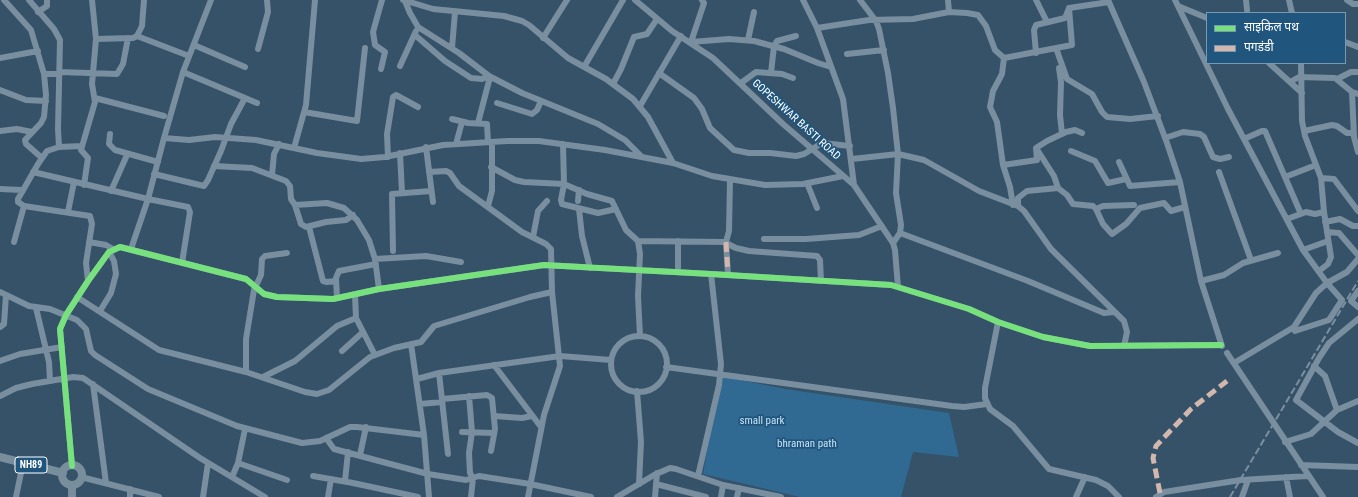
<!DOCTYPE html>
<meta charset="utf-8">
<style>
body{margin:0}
#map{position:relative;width:1358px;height:497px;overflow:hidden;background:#355268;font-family:"Roboto Condensed","Noto Sans Devanagari",sans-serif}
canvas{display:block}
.legend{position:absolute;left:1206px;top:12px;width:140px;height:52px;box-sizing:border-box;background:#20557d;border:1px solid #7999b1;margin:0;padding:5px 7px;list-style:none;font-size:12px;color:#fff}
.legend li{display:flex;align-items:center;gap:8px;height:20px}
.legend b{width:20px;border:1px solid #7999b1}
</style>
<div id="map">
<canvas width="1358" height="497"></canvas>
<ul class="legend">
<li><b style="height:5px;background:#77e17e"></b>साइकिल पथ</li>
<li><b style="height:5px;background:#d1b7ad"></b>पगडंडी</li>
</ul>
</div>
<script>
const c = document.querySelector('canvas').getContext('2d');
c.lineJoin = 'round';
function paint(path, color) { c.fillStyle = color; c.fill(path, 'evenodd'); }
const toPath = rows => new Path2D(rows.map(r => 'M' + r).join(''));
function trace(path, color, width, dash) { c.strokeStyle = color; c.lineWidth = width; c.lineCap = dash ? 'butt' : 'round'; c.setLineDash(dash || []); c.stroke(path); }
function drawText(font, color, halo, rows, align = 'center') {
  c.font = font + ' "Roboto Condensed",sans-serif'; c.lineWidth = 3.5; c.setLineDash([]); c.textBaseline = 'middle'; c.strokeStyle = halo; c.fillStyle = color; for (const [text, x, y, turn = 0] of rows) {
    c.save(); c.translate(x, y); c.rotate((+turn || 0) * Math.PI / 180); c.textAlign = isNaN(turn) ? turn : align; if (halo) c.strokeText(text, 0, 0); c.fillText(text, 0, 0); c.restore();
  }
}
paint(toPath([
 [720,376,785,389,949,413,959,457,913,452,901,497,800,497,703,474]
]), '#306a92');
trace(toPath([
 [4,0,31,30,44,74,46,95,44,117,41,123,25,140,26,144,42,158],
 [29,0,54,29,60,40,58,129,59,147],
 [403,0,433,9,504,16,522,21,529,25,568,58,606,79,633,99,648,117,673,163],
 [635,0,672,31,713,58,783,124,854,185,893,243,895,250,898,287],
 [702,0,704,3,691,42,729,39,754,41,784,49,818,63,831,67],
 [803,0,817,28,843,99,854,185],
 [860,0,876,21,879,29,888,73,893,108,898,154,896,193,901,225,900,233,893,243],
 [948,0,949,12],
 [1036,0,1047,22],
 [1108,0,1144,82,1167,143,1180,182,1201,281,1222,346],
 [1175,0,1228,109,1303,250,1327,283,1342,300,1329,320,1295,331],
 [1246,0,1247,10],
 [1289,0,1292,13],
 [1347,0,1353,4,1358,4],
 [405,1,410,13,418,27,459,53,489,76,522,93,598,124,625,140,641,156],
 [1178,6,1207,18],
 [38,12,47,6,47,0],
 [817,28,869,20,913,19,949,12,967,13,978,15,986,26,995,50,1004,58,1072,45,1069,8],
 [415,35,445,61,471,78,482,79,489,76],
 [137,36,189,56],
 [543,38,567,0],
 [96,39,133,38,137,36,142,26,144,0],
 [748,40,754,12],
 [1345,42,1358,47],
 [194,45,245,67],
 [452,48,455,12],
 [1056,48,1067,79,1092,94,1102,112,1107,117,1130,119,1158,116],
 [258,49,268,12,267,0],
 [1036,53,1034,30,1036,25,1065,18,1069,8,1109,2],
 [847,54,884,50],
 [0,58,38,51],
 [1004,58,1002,74,993,91,990,107,997,122,1003,165,1010,187,1013,205],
 [1269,63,1302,93],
 [1301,63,1302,121,1305,136,1321,178,1324,212,1331,257,1328,264,1319,271],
 [400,66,416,31],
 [584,67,623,0],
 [1059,68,1061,82,1060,115,1062,134],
 [381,69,385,52,375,45,373,32,382,0],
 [60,72,117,74,123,64,128,38],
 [183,72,257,103],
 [659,73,694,98,702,109,710,128,734,150,749,153,770,153,796,156,804,154,822,143,850,146],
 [771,73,774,46,777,41,796,36],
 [44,74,59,74],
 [1337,79,1351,72,1358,72],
 [1290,82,1299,77,1335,78,1352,92,1358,94],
 [741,83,756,72,782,74,793,78],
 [613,84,621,69,634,37,647,34,657,19],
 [0,90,26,100,46,101],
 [1352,92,1354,137,1358,152],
 [95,98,164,116],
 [497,103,532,114,537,110,541,101],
 [640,106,681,36],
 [304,112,357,121,365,48],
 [452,119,468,123,487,124,488,142],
 [478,123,490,77],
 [0,131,17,129,32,132],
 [1304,131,1332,125,1337,126,1347,133,1353,133],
 [110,134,109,144,115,150,158,162],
 [164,138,183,72,211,0],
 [1165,138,1183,132,1200,134,1204,137,1213,157,1220,159,1229,157],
 [1244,139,1262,131,1265,131,1301,214],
 [456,144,462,122],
 [563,144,564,184,561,200,562,204,598,213,616,209],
 [82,146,59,147,47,151,38,164,18,199,18,202,24,206,90,216,92,224,86,263,88,281],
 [426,147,433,202],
 [294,148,306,105,315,0],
 [1038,151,1054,176,1058,188],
 [1071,151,1095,161,1108,183,1126,179],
 [400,153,402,193],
 [388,157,387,134,393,97,396,95,418,107],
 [852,159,898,154,924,160,979,191,1018,206,1024,211,1051,249,1124,321,1127,332,1124,346],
 [1119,162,1130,186,1180,182],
 [1003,165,1037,160,1036,148,1047,141,1066,132,1075,130,1082,133],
 [214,166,252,168,286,181,290,186,291,199,295,205,327,203,344,208,357,220,369,240,375,259,379,289],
 [491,167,515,180,524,182,564,184,587,194,612,201,626,230,638,241,640,254,638,296,640,336],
 [33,172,148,199,188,207,190,212,182,263],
 [429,172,446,171,450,173,459,186,522,232,546,244,551,249,552,292,560,366,544,415,528,497],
 [1219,172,1251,260],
 [154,174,204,186,208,180,221,151,231,124,245,98],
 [272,175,274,154,279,144],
 [1285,177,1316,165],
 [1321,178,1334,179,1358,211],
 [807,183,817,208],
 [84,185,88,158,81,150,95,102,92,84,96,39,92,0],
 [0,189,22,190],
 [111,191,127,155],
 [578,201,579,190],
 [295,205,301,224,306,227,326,222,346,220,353,215],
 [488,206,492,191,492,142],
 [1018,206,1018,198,1027,191,1058,188,1067,195,1073,204,1093,206,1096,209,1103,224,1112,234,1126,224,1140,208,1164,203,1171,211,1185,207],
 [579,209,582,236,590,268],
 [1096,209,1103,206,1134,205],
 [68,212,74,182],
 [1287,219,1306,212,1315,214,1324,212],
 [1325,222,1340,219,1353,226,1358,226],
 [309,227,323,281,327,282,336,281],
 [1327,232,1339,233,1358,255],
 [900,233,1028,281,1104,313,1114,312],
 [533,237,538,211,547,201],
 [764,239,806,239,859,235,882,226],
 [638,241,724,242,736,248,749,251,817,256,820,260,821,281],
 [678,241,678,272],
 [14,242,24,206],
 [89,242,106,245,113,249],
 [131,249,148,199,164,138,189,140,215,137,256,140,317,153,361,159,385,157,443,145,507,141,539,141,605,150,673,163,712,176,765,185,803,184,843,176],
 [1303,250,1328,241],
 [393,251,392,194,431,191],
 [375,259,426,256,461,262],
 [728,275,726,242,729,231,730,180],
 [1201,281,1224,275,1243,263,1278,253],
 [1358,291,1351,301,1358,307],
 [0,292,29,306,50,309,77,320,86,329,91,351,95,355,148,389,237,426,302,443,320,441,350,427,357,427,424,435],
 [355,295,356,318,375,355],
 [77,297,159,350,246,372,305,392,317,394,329,390,370,357,394,348,421,342,434,326,530,297,552,292],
 [337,298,336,278,339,271,376,264],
 [36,308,49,362,50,381],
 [100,311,111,293,116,274,114,261,109,252],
 [1358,319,1329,343,1319,358,1296,400,1338,432,1358,443],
 [998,322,985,388,985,398,990,409,1013,426,1049,469,1096,480,1108,486,1119,497],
 [0,327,4,324,6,295],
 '611 364a28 28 0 1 1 56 0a28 28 0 1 1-56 0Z',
 [411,344,424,435,429,497],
 [342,351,363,332],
 [1227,353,1323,497],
 [0,361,20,354,62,347],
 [1234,363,1294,327,1316,293,1327,283,1347,272,1358,259],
 [494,365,541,427],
 [1314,366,1325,376,1337,410],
 [666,367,952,406,964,407,987,404],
 [246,372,246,339,254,290,261,275,262,259,265,256,287,253],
 [439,373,448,454],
 [263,377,295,361,337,326,356,318],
 [417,379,439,373,560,356,611,360],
 [93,384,106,483],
 [637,391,641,442,639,484],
 [0,396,16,388,32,384,73,377,83,378,200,458,265,497],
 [469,396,472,432,469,453,470,473,473,478,471,497],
 [442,399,487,395,492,398,495,429,491,451],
 [420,404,442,402],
 [494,416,522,418,532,416],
 [462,432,494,433],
 [326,438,334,449,428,474,466,480,479,476,530,484,591,497],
 [1285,442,1311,434,1337,410,1358,401],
 [360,455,366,427],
 [238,463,287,480],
 [1301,465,1358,467],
 [72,466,60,329,66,315,88,281,109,252,120,247,246,279,264,294,277,297,333,299,379,289,544,265,711,274,891,285,969,309,998,322,1043,337,1090,346,1221,345],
 [313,476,353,483,418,497],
 [698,476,719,385,721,364,711,274],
 [81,477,159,497],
 [232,477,238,463,245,429],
 [1286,477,1290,497],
 [345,481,348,452],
 [656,484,706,497],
 [16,497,23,463],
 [130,497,130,489],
 [203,497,208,463],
 [328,497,331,479],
 [617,497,654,475,670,468,676,469,723,485,781,497],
 [655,497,657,473],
 [721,497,723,485],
 [737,497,739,488],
 [1076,497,1085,477],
 [1156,497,1164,492,1241,480,1308,476],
 [1242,497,1248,480]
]), '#798e9f', 6);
trace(toPath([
 [0,457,63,473],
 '62 475a10 10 0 1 1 20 0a10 10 0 1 1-20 0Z',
 [72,485,72,497]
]), '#788e9d', 8);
trace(toPath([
 [1230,497,1358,281]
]), '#7c8f9f', 2, [7, 3]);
trace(toPath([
 [726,242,728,275],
 [1160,493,1153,458,1156,446,1191,409,1227,381]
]), '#d1b7ad', 5, [10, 5]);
trace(toPath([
 [72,466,60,329,66,315,88,281,109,252,120,247,246,279,264,294,277,297,333,299,379,289,544,265,711,274,891,285,969,309,998,322,1043,337,1090,346,1221,345]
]), '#77e17e', 6);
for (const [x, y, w] of [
 [31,465,32]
]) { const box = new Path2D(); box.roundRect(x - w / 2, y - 8, w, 16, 3); c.fillStyle = '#20557d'; c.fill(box); trace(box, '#fff', 1); }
drawText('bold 10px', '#fff', null, [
 ["NH89",31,465]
]);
drawText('11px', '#fff', '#20557d', [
 ["GOPESHWAR BASTI ROAD",796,120,42]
]);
drawText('11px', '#c6e2f5', '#20557d', [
 ["small park",762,421],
 ["bhraman path",807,444]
]);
</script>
